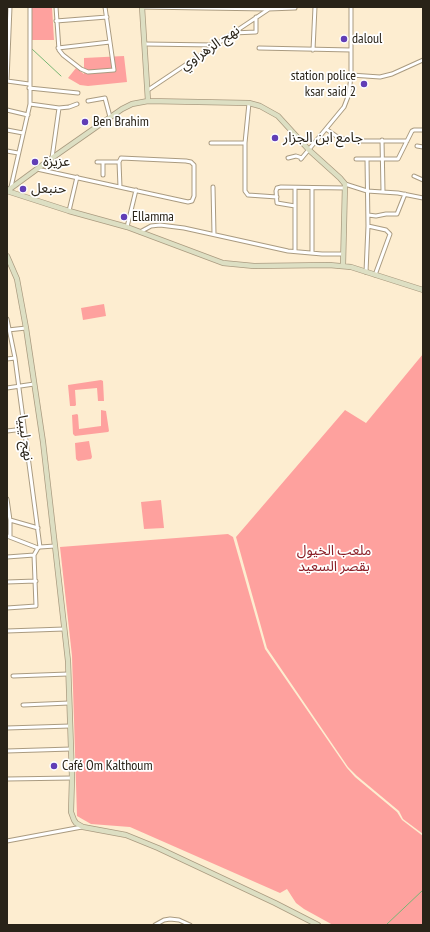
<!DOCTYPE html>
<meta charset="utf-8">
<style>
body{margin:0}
#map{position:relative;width:430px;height:932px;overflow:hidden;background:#fdedd0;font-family:"PT Sans Narrow",sans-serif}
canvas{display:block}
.frame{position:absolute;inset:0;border:8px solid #292318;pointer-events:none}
</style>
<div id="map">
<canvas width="430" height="932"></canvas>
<div class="frame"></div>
</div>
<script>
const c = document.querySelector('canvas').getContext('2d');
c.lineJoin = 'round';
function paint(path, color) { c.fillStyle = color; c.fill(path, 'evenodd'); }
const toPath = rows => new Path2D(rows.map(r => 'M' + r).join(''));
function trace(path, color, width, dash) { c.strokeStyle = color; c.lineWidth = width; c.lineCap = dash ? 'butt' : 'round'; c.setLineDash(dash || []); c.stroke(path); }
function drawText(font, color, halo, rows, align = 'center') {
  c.font = font + ' "PT Sans Narrow","Noto Sans Arabic",sans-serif'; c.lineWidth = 3.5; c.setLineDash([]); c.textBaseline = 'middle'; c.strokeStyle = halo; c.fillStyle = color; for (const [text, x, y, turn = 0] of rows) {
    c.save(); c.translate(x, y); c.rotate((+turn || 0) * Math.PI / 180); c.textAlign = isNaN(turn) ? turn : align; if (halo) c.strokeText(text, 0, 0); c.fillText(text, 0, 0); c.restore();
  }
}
paint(toPath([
 [31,7,52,7,54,40,31,40],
 [124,56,127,82,88,86,80,85,68,78,76,68,84,74,84,58],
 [104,304,106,316,83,320,81,308],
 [423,354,423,834,403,819,399,811,357,776,348,767,267,648,236,537,345,410,366,423],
 [101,380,103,381,104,401,98,401,97,388,75,390,76,405,75,406,70,406,68,385],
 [101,410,106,411,109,431,108,432,75,436,73,434,72,415,77,414,78,415,79,429,101,426],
 [89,441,92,457,91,459,78,461,76,459,75,443],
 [161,500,164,528,144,529,141,502],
 [228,534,233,537,265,649,347,768,355,777,397,812,402,820,423,836,423,925,333,925,304,909,296,903,287,889,280,893,130,827,91,824,77,816,72,656,60,547]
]), '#fea19e');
trace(toPath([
 [32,49,61,76],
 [386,925,423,890]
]), '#78b674', 1);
const street = toPath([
 [56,7,59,50,63,55,81,69,88,72,114,70,105,7],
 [142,7,268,9,295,8],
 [56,21,107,17],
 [233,33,256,32,256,17],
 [145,44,214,45],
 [58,48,110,42],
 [259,48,351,50],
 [313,50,315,7],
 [351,75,380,77,392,74,423,60],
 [7,81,10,7],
 [7,81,29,84],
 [29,88,78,93],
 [148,90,272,7],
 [88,101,105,98,110,117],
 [249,103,245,143,245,191,248,195,277,197],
 [30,104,59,108,52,158],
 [59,108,69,107,77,104],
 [7,110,28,115],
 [326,129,339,138,344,139,356,141,407,141],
 [7,130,23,133],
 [382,140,383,191],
 [211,143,245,143],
 [417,146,423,147],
 [7,151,18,153],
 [288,158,296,156,302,158],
 [301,159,344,107,349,94,351,75,351,7],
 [356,159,398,159,412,131,414,130,423,130],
 [97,162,119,162],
 [37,169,188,202,192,201,194,196,194,165,191,162,186,161,121,158,119,162,120,187],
 [103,175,103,162],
 [414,176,423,180],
 [345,184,367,191,398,193,423,198],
 [11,187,30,104,30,7],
 [213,187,214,234],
 [312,188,312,253],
 [295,206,277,203,276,191,277,188,281,187,345,188],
 [69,211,77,177],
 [368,215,376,216,386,214,397,214,405,194],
 [368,226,386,230,390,234,375,275],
 [127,227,136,190],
 [140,232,151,226,160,225,184,228,288,251,322,254,343,254],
 [295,251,295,188],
 [366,272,368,226,367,159],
 [7,319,15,358,40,547],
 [8,330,26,328],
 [7,359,15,358],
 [7,388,34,384],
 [7,431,24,429],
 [7,499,10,520,10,537],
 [10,520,38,528],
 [7,536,38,548],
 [40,547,55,546],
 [7,557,34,555],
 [7,582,36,581],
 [7,608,36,606,34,555,38,548,40,547],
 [7,631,64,629],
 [13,676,68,674],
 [23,705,69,703],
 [7,728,70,726],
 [7,751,71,749],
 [7,779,72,778],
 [7,841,82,827],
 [155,925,164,920,170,919,179,920,190,925]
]);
const secondary = toPath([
 [148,101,249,103,260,106,278,116,309,150,340,178,345,184,343,266],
 [7,191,69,211,127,227,223,263,254,266,329,265,351,267,423,290],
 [7,191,52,158,122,109,132,104,148,101,142,7],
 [7,256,17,279,26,328,43,442,55,546,68,661,72,778,71,812,74,820,76,823,83,827,126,835,158,848,275,903,318,925]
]);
trace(street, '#aa9b80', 5);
trace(secondary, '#aa9b80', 6);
trace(street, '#fff', 3);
trace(secondary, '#dddfc3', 4.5);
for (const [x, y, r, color] of [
 [344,39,4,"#613eb6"],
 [364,84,4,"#613eb6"],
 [85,122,4,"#613eb6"],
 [275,138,4,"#613eb6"],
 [35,162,4,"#613eb6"],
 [23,189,4,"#613eb6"],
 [124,217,4,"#613eb6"],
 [54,766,4,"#613eb6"]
]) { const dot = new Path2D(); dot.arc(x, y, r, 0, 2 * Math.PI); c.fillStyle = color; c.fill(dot); trace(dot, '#fff', 1.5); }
drawText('14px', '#292318', '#fff', [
 ["daloul",352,39],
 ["station police",356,76,"right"],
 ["ksar said 2",356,92,"right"],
 ["Ben Brahim",93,122],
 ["جامع ابن الجزار",283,138],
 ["عزيزة",43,162],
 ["حنبعل",31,189],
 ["Ellamma",132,217],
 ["Café Om Kalthoum",62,766]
], 'left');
drawText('14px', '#292318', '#fff', [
 ["نهج الزهراوي",210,48,-34],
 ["نهج ليبيا",25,438,82]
]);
drawText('14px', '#8b1f27', '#fff', [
 ["ملعب الخيول",334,551],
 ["بقصر السعيد",334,567]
]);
</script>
